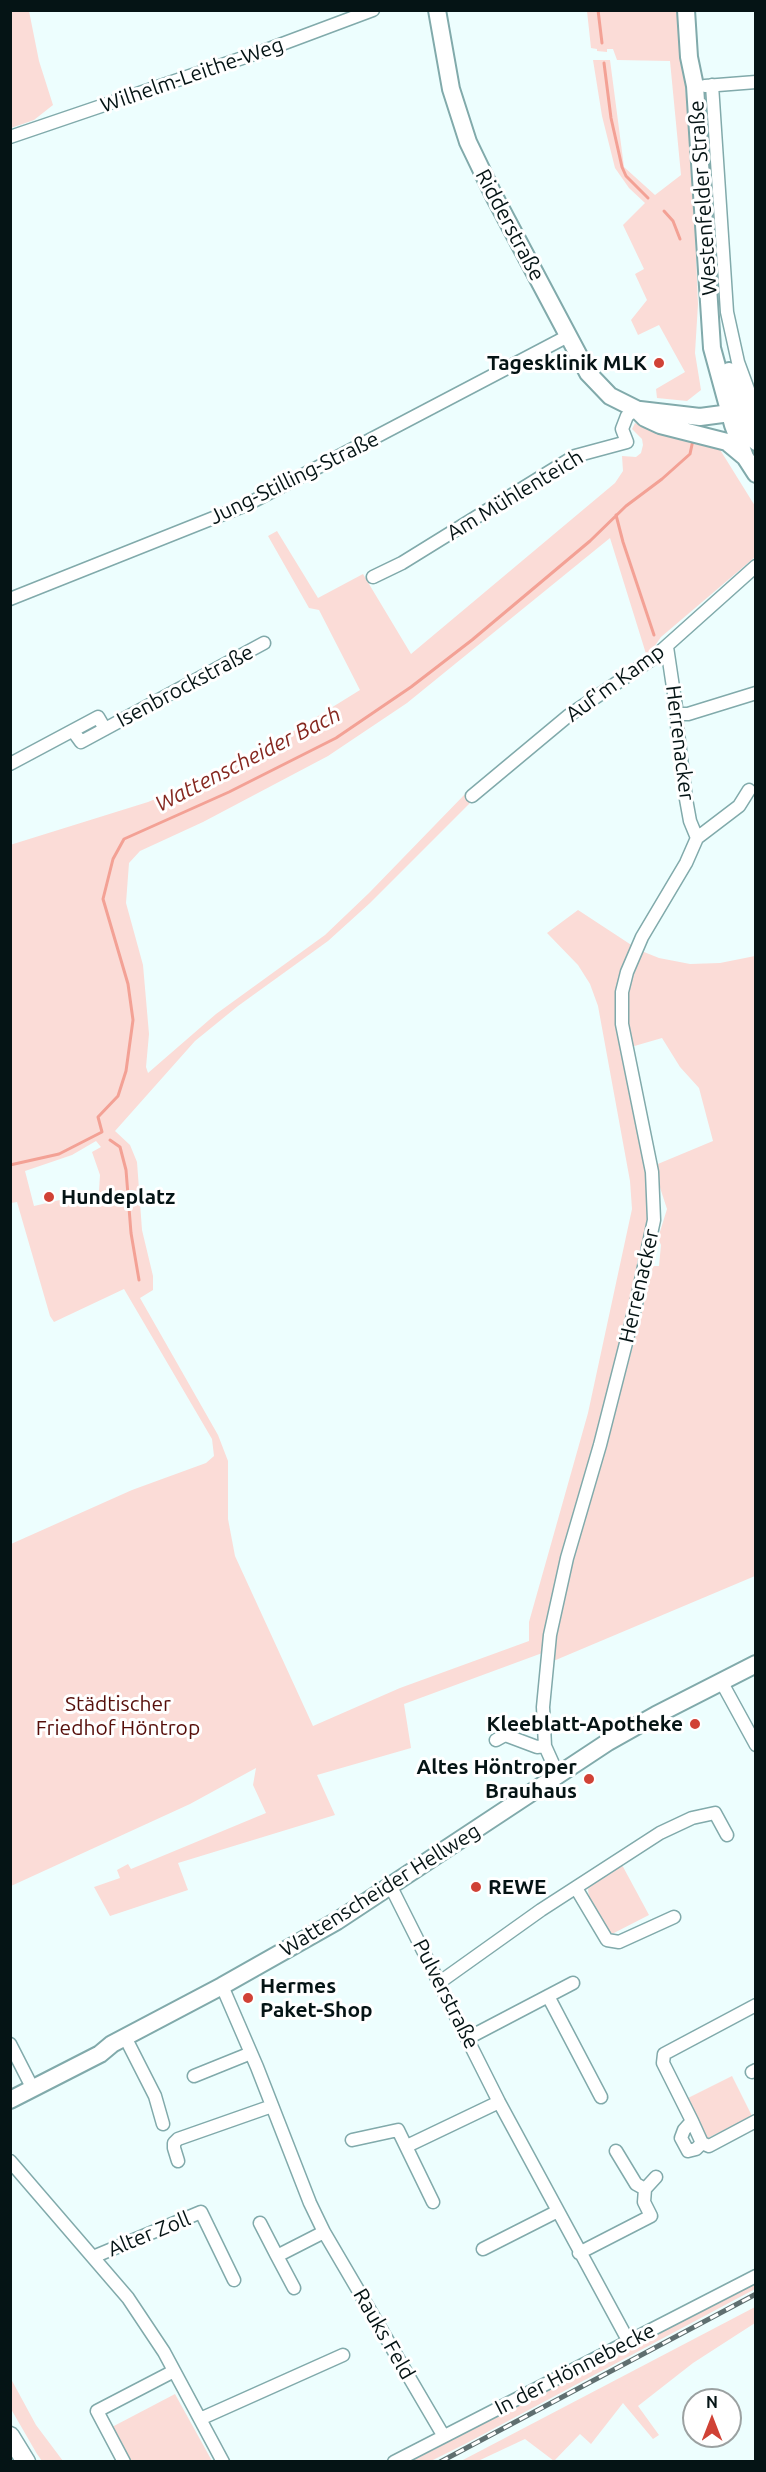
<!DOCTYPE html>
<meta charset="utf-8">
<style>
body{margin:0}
#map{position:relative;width:766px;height:2472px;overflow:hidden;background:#edfefe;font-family:Ubuntu,sans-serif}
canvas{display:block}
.frame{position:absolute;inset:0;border:12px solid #051415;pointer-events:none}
.north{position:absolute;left:682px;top:2388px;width:60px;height:60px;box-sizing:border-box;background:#fff;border:2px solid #9ba1a1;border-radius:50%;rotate:0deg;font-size:16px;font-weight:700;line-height:24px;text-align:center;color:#051415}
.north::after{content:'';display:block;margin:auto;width:21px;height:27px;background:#d04236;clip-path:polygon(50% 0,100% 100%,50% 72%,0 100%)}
</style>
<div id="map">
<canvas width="766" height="2472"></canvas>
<div class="frame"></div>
<div class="north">N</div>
</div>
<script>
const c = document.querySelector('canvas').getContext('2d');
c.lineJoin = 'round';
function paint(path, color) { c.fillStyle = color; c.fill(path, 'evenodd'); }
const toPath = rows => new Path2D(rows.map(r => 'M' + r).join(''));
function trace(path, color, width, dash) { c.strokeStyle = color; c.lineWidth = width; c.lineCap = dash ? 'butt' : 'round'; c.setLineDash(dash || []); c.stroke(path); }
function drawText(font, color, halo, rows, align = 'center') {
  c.font = font + ' Ubuntu,sans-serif'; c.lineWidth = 6; c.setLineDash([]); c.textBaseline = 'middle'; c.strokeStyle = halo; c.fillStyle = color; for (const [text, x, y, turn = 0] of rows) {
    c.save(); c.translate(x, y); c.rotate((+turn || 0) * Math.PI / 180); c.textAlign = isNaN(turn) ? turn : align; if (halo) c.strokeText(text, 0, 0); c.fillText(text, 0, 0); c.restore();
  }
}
paint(toPath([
 [10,11,29,11,39,61,53,105,34,120,11,128],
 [587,11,679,11,693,184,698,304,695,353,701,390,687,401,657,398,656,389,685,372,659,325,638,335,631,320,647,300,635,274,644,269,623,225,645,203,629,188,615,168,602,116,593,60,610,60,624,167,655,195,681,175,670,61,617,60,613,49,607,49,607,52,597,51,597,49,591,48],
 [635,423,675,438,715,445,719,448,755,506,755,557,661,637,647,657,610,538,407,703,328,756,203,822,140,851,129,863,126,903,143,965,149,1034,146,1067,148,1073,216,1014,325,935,369,893,467,792,474,799,370,903,328,941,238,1006,195,1041,115,1131,130,1145,137,1162,142,1230,153,1276,153,1290,140,1298,218,1435,228,1461,228,1519,235,1556,313,1726,400,1688,529,1641,529,1622,588,1413,632,1209,630,1181,598,1006,590,984,578,965,547,933,578,910,639,950,659,958,690,964,720,963,755,956,755,1576,551,1662,557,1611,633,1346,653,1266,659,1266,661,1245,658,1238,667,1209,653,1166,713,1141,699,1088,680,1067,662,1038,631,1047,647,1164,649,1231,547,1637,543,1639,547,1648,545,1652,404,1704,411,1748,317,1775,335,1815,178,1863,188,1890,110,1916,94,1887,120,1878,117,1870,128,1864,131,1869,266,1813,253,1785,256,1768,190,1804,11,1886,11,1544,132,1490,206,1463,214,1456,212,1439,124,1289,54,1322,50,1316,17,1202,11,1203,10,845,148,802,199,781,276,742,360,690,319,610,309,608,268,536,277,531,318,598,363,574,411,654,615,483,623,471,622,456,636,457,641,453,643,445,642,439,632,429],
 [96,1141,101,1147,92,1152,100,1175,99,1191,34,1206,25,1171,72,1155],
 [621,1863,649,1915,610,1935,589,1898,588,1889,593,1881],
 [732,2076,752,2116,706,2139,686,2099],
 [755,2283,755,2289,465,2444,431,2461,410,2462],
 [755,2307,755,2323,693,2363,638,2406,659,2435,653,2439,623,2403,591,2444,580,2434,554,2461,525,2439,478,2461,461,2461],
 [10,2377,36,2425,63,2461,42,2461,37,2454,11,2409],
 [175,2394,212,2461,131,2461,112,2427]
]), '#fbdcd7');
trace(toPath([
 [598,10,602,43],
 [604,63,611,118,622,167,626,176,648,198],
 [664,211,673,221,680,239],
 [616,515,623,542,654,635],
 [110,1140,120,1147,126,1170,131,1233,139,1280],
 [10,1165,59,1154,102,1132,98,1117,118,1096,126,1071,133,1020,128,984,103,899,113,859,124,839,229,792,336,738,411,687,472,640,590,541,626,506,662,479,690,454,693,440]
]), '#f3a195', 3);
const street = toPath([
 [712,85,727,312,738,362,756,411],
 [705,86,756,82],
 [10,137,266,50,373,10],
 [373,577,402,563,575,456,627,442,622,429,627,416,636,409],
 [10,599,246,505,568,336],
 [677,714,688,714,756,693],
 [73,731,81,742,264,643],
 [10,764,98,717,105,729],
 [472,796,568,716,652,659,756,566],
 [697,838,739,806,749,790],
 [721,1681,756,1745],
 [496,1740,505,1735,537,1747,545,1746],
 [558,1775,545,1746,543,1707,550,1635,567,1558,600,1445,636,1304,654,1220,652,1172,622,1024,622,992,627,972,642,937,686,863,697,838,690,821,686,799,677,725,677,714,667,647],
 [391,1887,499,2102,629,2342],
 [576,1888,607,1940,619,1942,674,1917],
 [440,1982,541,1910,660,1833,692,1818,715,1813,727,1835],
 [222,1986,257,2067,310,2203,324,2232,443,2435],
 [548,1996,601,2097],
 [125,2037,155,2096,163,2124],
 [468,2038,573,1983],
 [10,2044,33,2089],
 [752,2072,756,2070],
 [194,2076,251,2053],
 [692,2121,684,2130,681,2138,688,2151,696,2149,702,2143,692,2121,663,2063,664,2054,756,2005],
 [352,2140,398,2130,433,2202],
 [702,2143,709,2146,756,2121],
 [407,2146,499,2102],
 [616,2151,636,2184,645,2189],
 [10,2161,128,2298,164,2352,223,2462],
 [178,2161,174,2148,174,2143,178,2139,272,2106],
 [260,2223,277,2256],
 [483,2249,556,2212],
 [579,2253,651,2216,644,2202,645,2189,656,2177],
 [93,2257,201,2212,234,2280],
 [294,2288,277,2256,324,2232],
 [200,2419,343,2355],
 [124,2462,97,2411,174,2371],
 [394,2462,756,2276]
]);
const secondary = toPath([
 [437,10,451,89,468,142,493,194,588,373,610,396,636,409,645,418,660,425,727,442,745,457],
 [686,10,689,57,695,86,712,348,733,425,745,457,756,474],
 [729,371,756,442],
 [640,410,700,417,730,413],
 [10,2100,100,2054,112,2044,222,1986,337,1921,608,1742,656,1715,756,1664]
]);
const primary = toPath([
 [10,2436,26,2462]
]);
trace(street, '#81aaab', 15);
trace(secondary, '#81aaab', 20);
trace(primary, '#81aaab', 21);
trace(street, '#fff', 12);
trace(secondary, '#fff', 16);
trace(primary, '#fff', 18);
const rail = toPath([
 [440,2462,756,2294]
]);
trace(rail, '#5f6f70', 5);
trace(rail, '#fff', 3, [9]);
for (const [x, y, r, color] of [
 [659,363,6,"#d04236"],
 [49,1197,6,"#d04236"],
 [695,1724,6,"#d04236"],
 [589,1779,6,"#d04236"],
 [476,1887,6,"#d04236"],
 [248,1998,6,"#d04236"]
]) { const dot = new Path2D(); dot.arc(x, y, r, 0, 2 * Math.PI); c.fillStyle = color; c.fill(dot); trace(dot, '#fff', 2); }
drawText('21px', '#051415', '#fff', [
 ["Wilhelm-Leithe-Weg",192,75,-19],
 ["Westenfelder Straße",703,198,-94],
 ["Ridderstraße",510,225,62],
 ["Jung-Stilling-Straße",294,478,-26],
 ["Am Mühlenteich",515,495,-31],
 ["Auf'm Kamp",615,683,-36],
 ["Isenbrockstraße",185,686,-28],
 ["Herrenacker",680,743,83],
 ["Herrenacker",639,1286,-77],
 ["Wattenscheider Hellweg",380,1890,-32],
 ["Pulverstraße",446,1994,63],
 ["Alter Zoll",149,2234,-22],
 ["Rauks Feld",384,2334,60],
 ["In der Hönnebecke",575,2369,-27]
]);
drawText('bold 21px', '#051415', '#fff', [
 ["Tagesklinik MLK",647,363],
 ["Hundeplatz",61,1197,"left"],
 ["Kleeblatt-Apotheke",683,1724],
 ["Altes Höntroper",577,1767],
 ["Brauhaus",577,1791],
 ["REWE",488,1887,"left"],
 ["Hermes",260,1986,"left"],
 ["Paket-Shop",260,2010,"left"]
], 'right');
drawText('21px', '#560e0a', '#fff', [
 ["Städtischer",118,1704],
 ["Friedhof Höntrop",118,1728]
]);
drawText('italic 22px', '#862820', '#fff', [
 ["Wattenscheider Bach",248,759,-27]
]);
</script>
